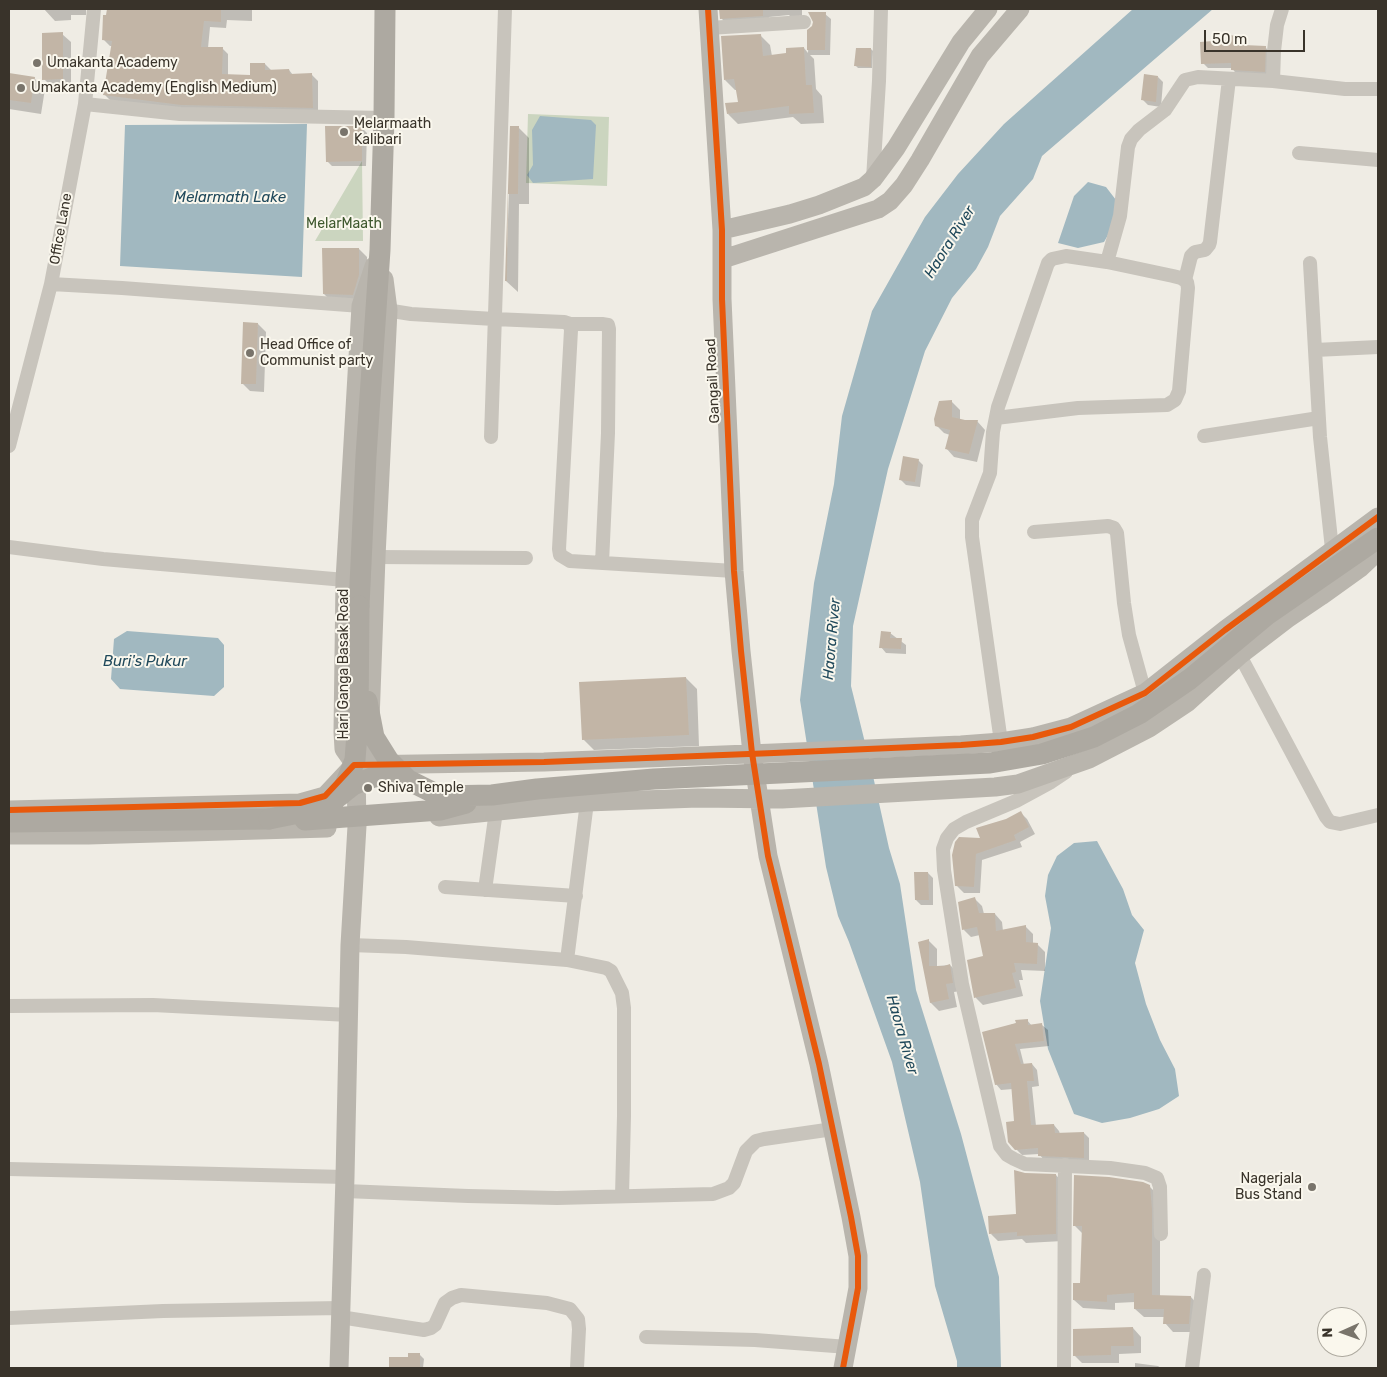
<!DOCTYPE html>
<style>
body{margin:0}
#map{position:relative;width:1387px;height:1377px;overflow:hidden;background:#efece4;font-family:Rubik,sans-serif}
canvas{display:block}
.frame{position:absolute;inset:0;border:10px solid #39332a;pointer-events:none}
.north{position:absolute;left:1317px;top:1307px;width:50px;height:50px;box-sizing:border-box;background:#faf7ed;border:1px solid #ada99f;border-radius:50%;rotate:268deg;font-size:14px;font-weight:700;line-height:20px;text-align:center;color:#39332a}
.north::after{content:'';display:block;margin:auto;width:18px;height:22px;background:#79746b;clip-path:polygon(50% 0,100% 100%,50% 72%,0 100%)}
.scale{position:absolute;left:1204px;top:30px;width:101px;height:22px;box-sizing:border-box;border:2px solid #39332a;border-top:0;padding-left:6px;font-size:15px;line-height:18px;white-space:nowrap;color:#39332a;-webkit-text-stroke:4px #faf7ed;paint-order:stroke}
</style>
<div id="map">
<canvas width="1387" height="1377"></canvas>
<div class="frame"></div>
<div class="north">N</div>
<div class="scale">50 m</div>
</div>
<script>
const c = document.querySelector('canvas').getContext('2d');
c.lineJoin = 'round';
function paint(path, color) { c.fillStyle = color; c.fill(path, 'evenodd'); }
const toPath = rows => new Path2D(rows.map(r => 'M' + r).join(''));
function trace(path, color, width, dash) { c.strokeStyle = color; c.lineWidth = width; c.lineCap = dash ? 'butt' : 'round'; c.setLineDash(dash || []); c.stroke(path); }
function drawText(font, color, halo, rows, align = 'center') {
  c.font = font + ' Rubik,sans-serif'; c.lineWidth = 4; c.setLineDash([]); c.textBaseline = 'middle'; c.strokeStyle = halo; c.fillStyle = color; for (const [text, x, y, turn = 0] of rows) {
    c.save(); c.translate(x, y); c.rotate((+turn || 0) * Math.PI / 180); c.textAlign = isNaN(turn) ? turn : align; if (halo) c.strokeText(text, 0, 0); c.fillText(text, 0, 0); c.restore();
  }
}
paint(toPath([
 [528,114,609,117,607,186,526,183],
 [362,161,363,241,315,241]
]), '#cbd5bf');
paint(toPath([
 [1133,9,1213,9,1042,156,1033,179,1000,216,988,247,976,269,952,298,925,351,888,469,853,626,851,686,871,767,889,848,900,884,916,990,961,1134,999,1277,1001,1368,957,1368,957,1361,935,1286,920,1182,892,1062,849,942,838,916,826,867,800,700,814,583,834,484,842,416,872,311,925,217,958,174,1004,124],
 [540,116,591,120,596,125,593,179,533,183,527,175,533,165,532,130],
 [307,124,302,277,120,266,125,125],
 [1088,182,1106,187,1116,200,1115,223,1104,242,1078,248,1058,243,1074,196],
 [127,631,218,638,224,645,224,687,214,696,120,689,111,679,114,639],
 [1097,841,1123,889,1132,915,1144,930,1135,963,1146,1004,1160,1040,1175,1069,1179,1096,1159,1109,1130,1118,1102,1123,1074,1114,1048,1049,1040,1001,1051,928,1045,896,1048,875,1057,856,1074,843]
]), '#a1b8c0');
paint(toPath([
 [44,9,86,9,86,15,71,15,71,20,55,21],
 [108,9,252,9,252,21,227,20,226,28,210,27,208,48,222,48,228,54,228,75,252,76,265,64,271,70,289,70,293,75,312,75,318,81,318,113,187,111,111,101,105,95,113,46,110,46,104,40],
 [720,9,802,9,802,16,791,17,789,15,769,17,770,22,728,25,721,18],
 [825,14,831,19,830,55,810,55,814,59,816,89,822,96,824,123,801,124,793,117,738,124,728,114,739,103,737,90,735,90,725,80,760,35,770,45,772,56,787,54,804,48,808,53,809,30],
 [62,34,71,42,71,87,52,87,44,79],
 [1243,38,1248,43,1248,47,1265,47,1270,52,1269,76,1237,75,1232,68,1208,68,1203,63,1227,41],
 [871,49,873,51,872,68,858,68,856,66],
 [9,74,34,78,45,89,41,114,9,109],
 [1158,77,1163,82,1161,107,1148,105,1143,100],
 [511,127,518,127,529,138,529,204,519,204,518,292,506,281],
 [362,128,367,133,366,166,332,166,327,161],
 [359,249,367,257,367,284,361,302,332,302,324,294],
 [258,324,266,332,264,392,250,391,242,383],
 [952,402,960,410,960,420,977,421,985,430,977,462,954,457,946,448,950,435,944,433,936,425],
 [918,460,923,465,920,487,906,485,900,479],
 [890,633,906,645,906,654,886,653,881,647],
 [686,678,697,689,699,746,594,750,583,739],
 [1020,812,1027,819,1035,834,1020,842,1022,847,982,860,980,893,964,893,957,886,981,840,1006,820],
 [928,873,933,878,933,905,921,905,916,900],
 [975,899,982,906,984,914,995,914,1002,922,1003,931,1026,927,1033,934,1033,944,1037,944,1045,952,1045,971,1021,970,1023,980,1019,980,1023,996,983,1005,976,998,968,961,984,957,980,935,971,937,964,930],
 [929,941,937,949,937,966,950,965,958,973,960,991,954,992,957,1007,939,1011,931,1003,919,943],
 [1027,1020,1032,1026,1042,1025,1048,1030,1049,1046,1020,1049,1024,1065,1032,1064,1037,1070,1039,1086,1032,1087,1036,1126,1054,1125,1059,1131,1060,1134,1084,1133,1089,1138,1089,1163,1045,1161,1039,1154,1022,1155,1016,1149,1013,1089,1001,1090,996,1084,984,1033],
 [1056,1175,1063,1183,1063,1241,1026,1243,1022,1239,998,1241,991,1234,1017,1215],
 [1149,1186,1158,1195,1160,1218,1160,1297,1191,1297,1199,1306,1197,1332,1173,1332,1165,1323,1165,1317,1144,1317,1135,1309,1135,1302,1115,1303,1115,1310,1083,1308,1074,1300,1081,1284,1083,1234,1075,1226],
 [1133,1328,1141,1337,1141,1353,1119,1354,1119,1363,1082,1363,1074,1355],
 [420,1355,424,1359,423,1368,390,1368,390,1358,410,1359],
 [1135,1363,1158,1366,1161,1368,1135,1368]
]), '#0003');
paint(toPath([
 [107,9,221,9,221,22,204,21,201,47,223,47,222,74,250,75,250,63,265,63,265,70,289,69,290,74,312,73,313,108,181,105,103,95,112,41,102,40,103,15,106,15],
 [719,9,763,9,763,16,720,19],
 [808,12,826,12,825,50,807,50,807,30,812,26,813,22],
 [63,32,63,79,42,80,42,33],
 [761,34,763,56,786,53,786,48,804,47,806,85,812,85,814,113,789,114,789,106,727,114,725,103,738,102,734,79,724,80,721,36],
 [1226,35,1243,36,1243,45,1266,46,1265,72,1231,70,1231,63,1201,64,1200,42,1226,40],
 [856,48,871,48,871,67,854,66],
 [9,73,35,77,31,103,9,100],
 [1144,74,1158,76,1156,102,1141,100],
 [325,126,362,126,362,161,326,162],
 [510,126,519,126,518,194,508,194,507,281,505,281],
 [322,248,359,248,359,275,353,295,323,294],
 [243,322,258,323,256,384,241,384],
 [952,400,952,417,965,420,978,420,969,454,945,449,950,430,935,426,934,419,939,401],
 [903,456,919,459,915,482,899,480],
 [881,631,891,632,890,638,902,638,901,649,879,648],
 [686,677,689,735,582,740,579,682],
 [1021,811,1029,827,1014,835,1016,840,976,854,974,887,955,886,952,855,955,842,959,837,980,838,976,828,1006,819],
 [914,872,928,872,929,900,915,900],
 [975,897,979,913,995,913,996,931,1026,925,1026,942,1038,943,1037,964,1014,963,1016,972,1012,973,1016,988,974,998,967,960,983,956,977,927,962,930,958,902],
 [929,939,929,966,944,966,950,964,953,983,946,984,949,999,930,1003,918,942],
 [1028,1019,1028,1025,1042,1023,1044,1041,1015,1044,1021,1064,1032,1063,1034,1081,1027,1081,1031,1125,1054,1124,1055,1133,1084,1132,1084,1158,1038,1156,1038,1148,1015,1150,1008,1142,1006,1122,1014,1121,1011,1083,995,1085,982,1032,1016,1023,1015,1020],
 [1014,1170,1025,1173,1056,1174,1056,1234,1017,1236,1017,1232,989,1234,988,1216,1016,1214],
 [1074,1175,1109,1177,1143,1182,1150,1185,1152,1209,1152,1295,1191,1296,1189,1324,1163,1324,1164,1309,1134,1309,1134,1293,1107,1295,1107,1302,1073,1300,1073,1283,1080,1283,1082,1226,1073,1226],
 [1133,1327,1134,1346,1111,1346,1111,1355,1073,1356,1073,1329],
 [408,1353,420,1353,420,1368,389,1368,389,1357,408,1357]
]), '#c2b5a6');
trace(toPath([
 [709,28,804,22],
 [1273,81,1274,51,1277,25,1282,9],
 [85,104,180,114,384,118],
 [1299,153,1378,160],
 [873,179,879,81,881,9],
 [1310,263,1320,437,1332,549],
 [1185,280,1191,256,1195,252,1205,250,1209,245,1210,242,1229,79],
 [51,284,122,288,361,306,411,314,494,319,564,322,570,324,571,330,559,549,560,555,570,561,734,571],
 [570,324,602,324,608,325,609,329,608,433,602,563],
 [1315,350,1378,347],
 [996,418,1078,408,1167,405,1175,400,1179,391,1188,288,1187,282,1181,278,1173,276,1107,262],
 [1204,436,1319,418],
 [491,437,505,9],
 [9,446,51,284,85,104,94,9],
 [1034,532,1108,526,1114,528,1117,533,1124,603,1129,635,1145,693],
 [9,547,103,559,345,580],
 [376,557,526,558],
 [1236,648,1326,817,1330,822,1340,824,1378,815],
 [1001,742,972,537,972,520,990,473,993,432,998,407,1048,263,1052,259,1066,256,1107,262,1120,216,1128,147,1131,139,1139,130,1165,110,1185,80,1198,77,1273,81,1345,89,1378,89],
 [1066,772,1051,782,1016,801,966,822,954,829,947,838,943,849,944,870,962,984,1000,1146,1007,1155,1014,1159,1025,1164,1110,1168,1145,1173,1157,1178,1160,1187,1161,1234],
 [445,887,576,896],
 [485,890,496,811],
 [350,945,406,947,567,960,606,968,611,971,622,993,624,1008,624,1116,622,1196],
 [567,960,587,802],
 [9,1006,153,1005,349,1015],
 [9,1169,345,1177],
 [345,1191,468,1196,557,1198,713,1194,729,1188,734,1183,746,1151,756,1141,764,1139,833,1129],
 [340,1317,424,1330,431,1328,435,1325,445,1303,452,1298,461,1295,547,1303,570,1309,578,1319,579,1329,577,1368],
 [9,1318,163,1311,340,1308],
 [646,1337,755,1340,848,1347],
 [1064,1368,1065,1165],
 [1192,1368,1204,1275]
]), '#c8c4bc', 14);
trace(toPath([
 [708,9,722,230,722,299,734,571,741,651,752,753,768,856,819,1064,851,1217,858,1256,858,1288,843,1368],
 [722,230,790,214,819,205,864,187,873,179,896,148,961,42,988,9],
 [723,259,878,209,890,201,904,185,920,160,980,56,1020,9],
 [356,766,344,749,343,732,345,580,361,306,374,266],
 [356,766,369,748,376,557,388,310,384,279],
 [9,810,300,803,325,796,354,765,544,762,774,753,961,745,1001,742,1033,737,1071,727,1145,693,1225,630,1378,517],
 [439,817,587,802,698,798,782,799,995,787,1018,784,1089,759,1149,728,1188,702,1240,655,1287,619,1321,596,1360,568,1378,551],
 [9,835,88,835,327,828],
 [339,1368,345,1177,350,945,357,826,356,770]
]), '#b9b5ad', 19);
trace(toPath([
 [359,606,366,456,380,250,384,118,385,9],
 [9,822,269,819]
]), '#ada9a1', 21);
trace(toPath([
 [367,701,374,737,389,761,408,780],
 [341,795,355,760,358,720,359,606],
 [269,819,324,808,353,785,374,777,390,776,408,780,440,796,492,795,537,789,654,779,990,763,1042,754,1094,737,1139,714,1190,679,1268,614,1378,538],
 [305,820,440,810,466,803]
]), '#ada9a1', 21);
trace(toPath([
 [708,9,722,230,722,299,734,571,741,651,752,753,768,856,819,1064,851,1217,858,1256,858,1288,843,1368],
 [9,810,300,803,325,796,354,765,544,762,774,753,961,745,1001,742,1033,737,1071,727,1145,693,1225,630,1378,517]
]), '#e8590c', 6);
for (const [x, y, r, color] of [
 [37,63,5,"#79746b"],
 [21,88,5,"#79746b"],
 [344,132,5,"#79746b"],
 [250,353,5,"#79746b"],
 [368,788,5,"#79746b"],
 [1312,1187,5,"#79746b"]
]) { const dot = new Path2D(); dot.arc(x, y, r, 0, 2 * Math.PI); c.fillStyle = color; c.fill(dot); trace(dot, '#faf7ed', 2); }
drawText('14px', '#39332a', '#faf7ed', [
 ["Umakanta Academy",47,63],
 ["Umakanta Academy (English Medium)",31,88],
 ["Melarmaath",354,124],
 ["Kalibari",354,140],
 ["Head Office of",260,345],
 ["Communist party",260,361],
 ["Shiva Temple",378,788],
 ["Nagerjala",1302,1179,"right"],
 ["Bus Stand",1302,1195,"right"]
], 'left');
drawText('14px', '#3e582e', '#faf7ed', [
 ["MelarMaath",344,224]
]);
drawText('14px', '#39332a', '#faf7ed', [
 ["Office Lane",61,229,-80],
 ["Gangail Road",713,381,-93],
 ["Hari Ganga Basak Road",344,664,-90]
]);
drawText('italic 15px', '#20495b', '#faf7ed', [
 ["Melarmath Lake",230,198],
 ["Haora River",950,242,-58],
 ["Haora River",832,639,-85],
 ["Buri's Pukur",145,662],
 ["Haora River",902,1035,74]
]);
</script>
